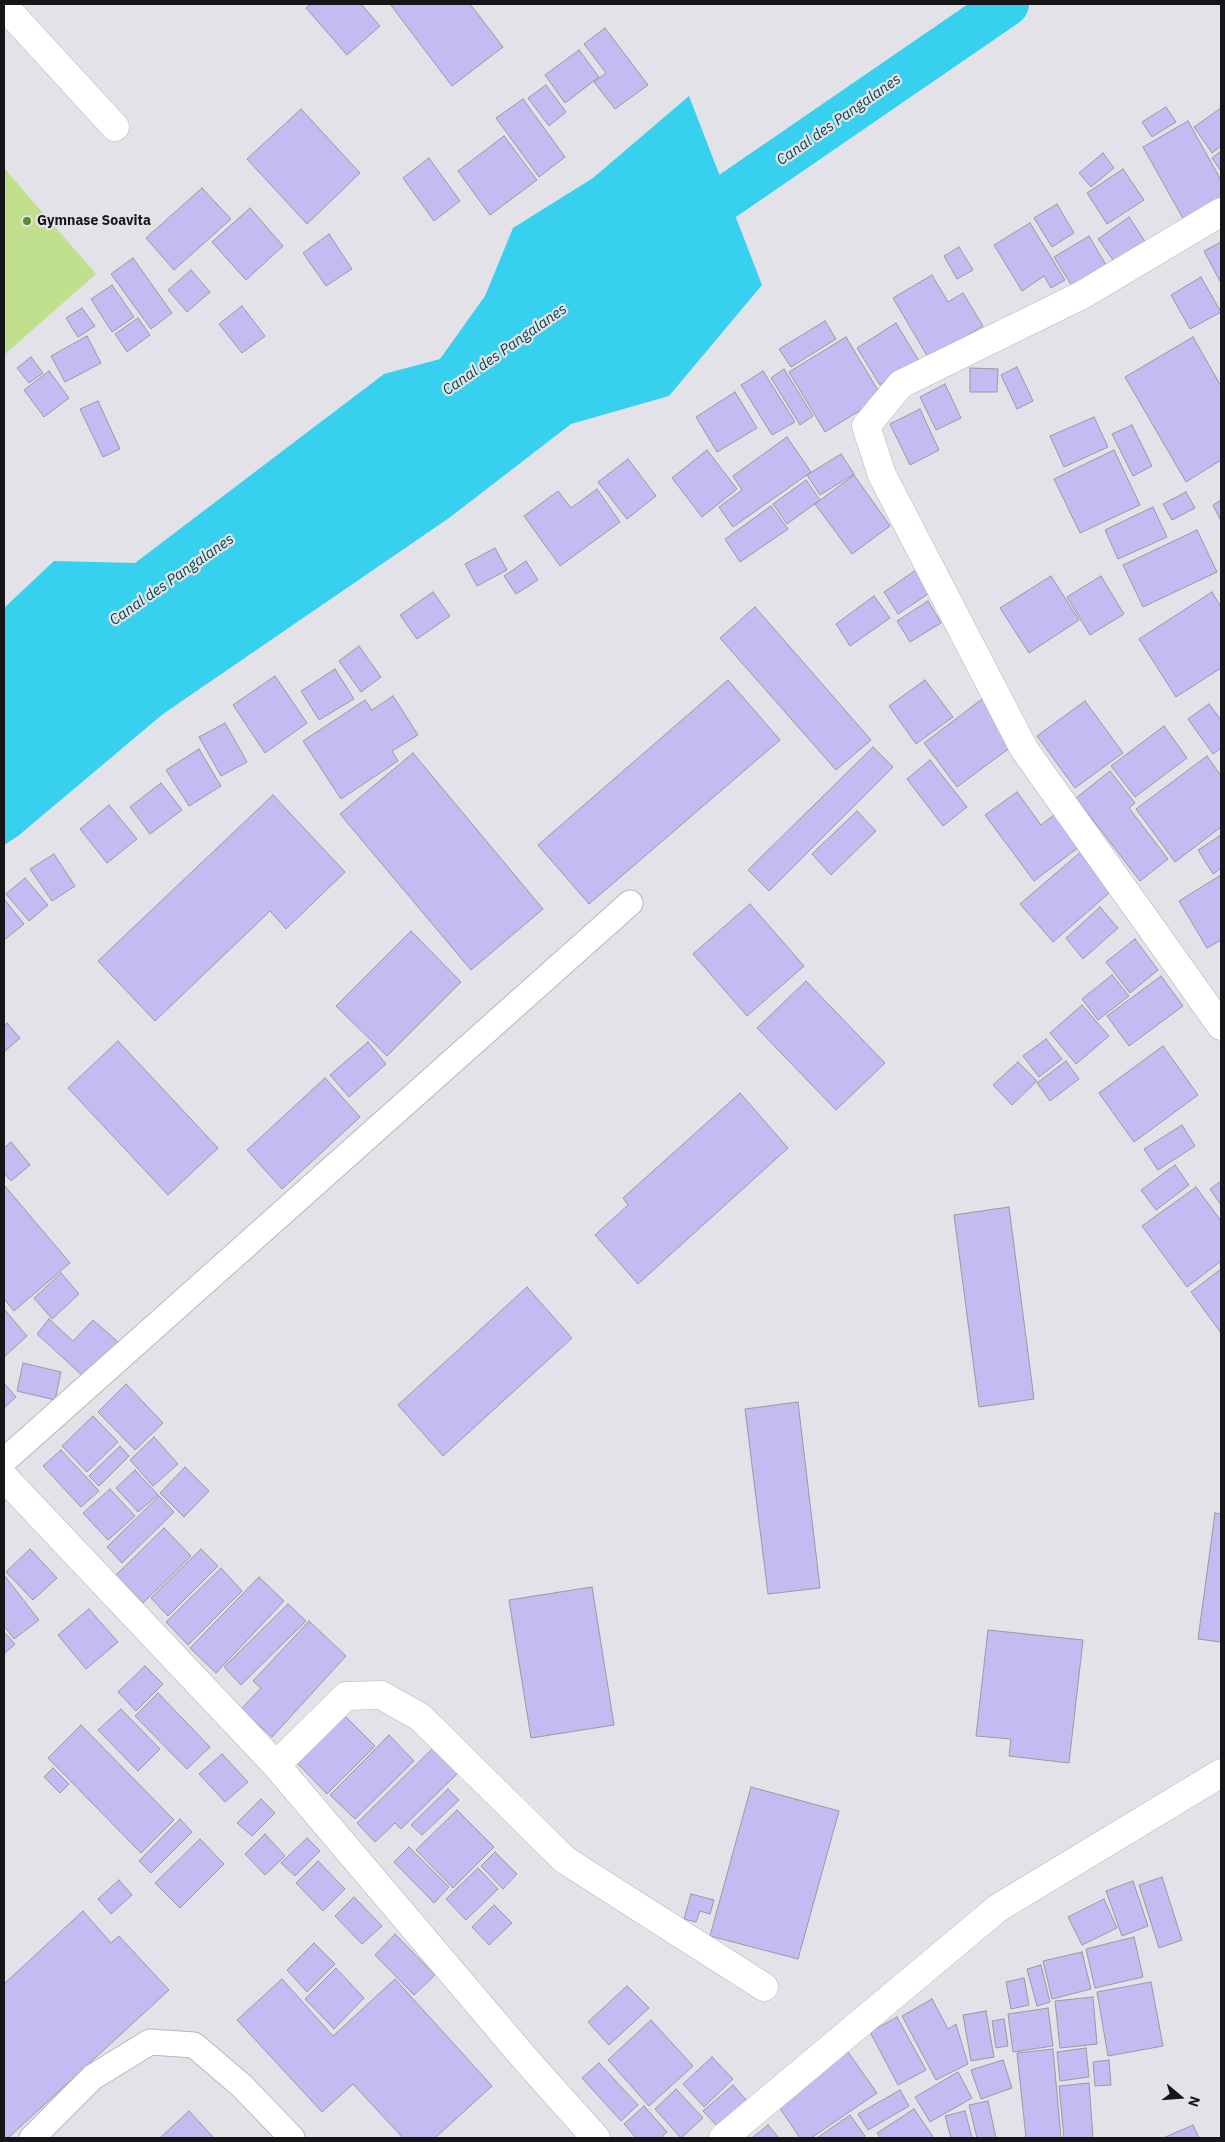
<!DOCTYPE html>
<style>
body{margin:0}
#map{position:relative;width:1225px;height:2142px;overflow:hidden;background:#e3e2e8;font-family:"IBM Plex Sans",sans-serif}
canvas{display:block}
.frame{position:absolute;inset:0;border:5px solid #161518;pointer-events:none}
.north{position:absolute;left:1155px;top:2072px;width:50px;height:50px;-webkit-text-stroke:4px #e3e2e8;paint-order:stroke;rotate:108deg;font-size:14px;font-weight:700;line-height:20px;text-align:center;color:#161518}
.north::after{content:'';display:block;margin:auto;width:18px;height:22px;background:#161518;clip-path:polygon(50% 0,100% 100%,50% 72%,0 100%)}
</style>
<div id="map">
<canvas width="1225" height="2142"></canvas>
<div class="frame"></div>
<div class="north">N</div>
</div>
<script>
const c = document.querySelector('canvas').getContext('2d');
c.lineJoin = 'round';
function paint(path, color) { c.fillStyle = color; c.fill(path, 'evenodd'); }
const toPath = rows => new Path2D(rows.map(r => 'M' + r).join(''));
function trace(path, color, width, dash) { c.strokeStyle = color; c.lineWidth = width; c.lineCap = dash ? 'butt' : 'round'; c.setLineDash(dash || []); c.stroke(path); }
function drawText(font, color, halo, rows, align = 'center') {
  c.font = font + ' "IBM Plex Sans",sans-serif'; c.lineWidth = 4.5; c.setLineDash([]); c.textBaseline = 'middle'; c.strokeStyle = halo; c.fillStyle = color; for (const [text, x, y, turn = 0] of rows) {
    c.save(); c.translate(x, y); c.rotate((+turn || 0) * Math.PI / 180); c.textAlign = isNaN(turn) ? turn : align; if (halo) c.strokeText(text, 0, 0); c.fillText(text, 0, 0); c.restore();
  }
}
paint(toPath([
 [4,168,96,274,4,355]
]), '#c1e08d');
paint(toPath([
 [689,96,762,285,669,396,571,424,449,518,163,714,18,836,4,845,4,608,54,561,135,563,384,374,440,359,485,296,513,228,593,178]
]), '#37d0ee');
trace(toPath([
 [678,230,1007,4]
]), '#37d0ee', 44);
const building = toPath([
 [311,4,361,4,380,26,347,55,306,8,311,4],
 [390,4,470,4,503,47,452,86,390,4],
 [605,28,648,85,615,109,594,82,606,73,584,44,605,28],
 [579,50,599,77,565,103,545,75,579,50],
 [546,85,566,112,549,126,528,98,546,85],
 [523,99,565,157,539,177,496,118,523,99],
 [1166,107,1176,122,1152,137,1142,122,1166,107],
 [1221,108,1221,146,1212,153,1194,127,1221,108],
 [301,109,360,173,307,224,247,159,301,109],
 [1188,121,1221,180,1221,201,1185,222,1143,147,1188,121],
 [504,136,537,180,490,215,458,171,504,136],
 [1221,151,1221,171,1212,158,1221,151],
 [1103,153,1114,168,1091,187,1079,173,1103,153],
 [429,158,460,201,434,221,403,178,429,158],
 [1123,169,1144,200,1107,224,1087,193,1123,169],
 [202,188,231,219,174,270,146,238,202,188],
 [1057,204,1074,233,1052,247,1034,218,1057,204],
 [250,208,283,246,246,280,212,242,250,208],
 [1129,217,1148,246,1118,267,1098,239,1129,217],
 [1030,223,1065,280,1051,288,1044,276,1022,291,994,245,1030,223],
 [329,234,352,269,326,286,303,253,329,234],
 [1089,236,1106,265,1072,286,1054,257,1089,236],
 [1221,242,1221,283,1204,251,1221,242],
 [959,247,973,270,957,279,944,256,959,247],
 [133,258,172,313,151,329,111,274,133,258],
 [191,270,210,292,187,312,168,290,191,270],
 [932,275,948,302,963,293,983,326,929,359,893,298,932,275],
 [1201,277,1221,312,1190,329,1171,295,1201,277],
 [112,285,134,317,112,332,91,299,112,285],
 [242,306,265,336,242,353,219,324,242,306],
 [82,308,95,326,78,337,66,318,82,308],
 [138,318,150,335,127,352,115,334,138,318],
 [825,321,836,339,791,367,779,349,825,321],
 [896,323,919,361,880,385,857,348,896,323],
 [87,336,101,363,65,382,51,356,87,336],
 [846,337,882,397,825,432,789,372,846,337],
 [1193,337,1221,386,1221,460,1186,482,1125,377,1193,337],
 [31,357,43,373,29,383,17,368,31,357],
 [1017,367,1033,401,1017,409,1001,375,1017,367],
 [970,368,998,369,997,392,970,392,970,368],
 [784,369,813,416,800,425,771,378,784,369],
 [49,371,69,398,44,417,24,390,49,371],
 [763,371,795,422,772,435,741,385,763,371],
 [945,384,961,418,936,430,920,397,945,384],
 [735,392,757,428,717,452,696,417,735,392],
 [98,401,120,449,103,457,80,409,98,401],
 [920,409,939,450,910,465,890,424,920,409],
 [1094,417,1108,447,1064,467,1050,436,1094,417],
 [1132,425,1152,466,1133,476,1112,434,1132,425],
 [787,437,811,472,733,527,719,507,742,490,733,476,787,437],
 [707,450,737,489,702,517,672,478,707,450],
 [1114,450,1140,505,1080,533,1054,479,1114,450],
 [841,454,854,474,820,495,807,475,841,454],
 [628,459,656,496,627,519,598,482,628,459],
 [854,475,890,526,852,554,815,504,854,475],
 [806,480,820,500,787,524,773,504,806,480],
 [597,489,620,522,560,566,524,516,558,491,571,508,597,489],
 [1186,492,1195,508,1172,520,1163,504,1186,492],
 [1221,500,1221,521,1213,505,1221,500],
 [771,506,788,529,740,562,725,539,771,506],
 [1153,507,1167,537,1118,559,1105,530,1153,507],
 [1197,530,1217,572,1143,607,1123,565,1197,530],
 [495,548,507,570,477,586,465,564,495,548],
 [526,561,538,580,516,594,504,576,526,561],
 [916,570,931,592,898,614,884,592,916,570],
 [1051,576,1079,620,1029,653,1000,608,1051,576],
 [1101,576,1124,614,1090,635,1067,597,1101,576],
 [433,592,450,616,417,639,400,615,433,592],
 [1212,592,1221,607,1221,668,1176,697,1139,639,1212,592],
 [874,596,890,618,850,646,836,624,874,596],
 [928,601,941,623,910,642,897,621,928,601],
 [755,607,871,740,836,770,720,638,755,607],
 [359,646,381,677,361,692,339,661,359,646],
 [335,669,354,699,319,720,301,691,335,669],
 [275,676,307,723,265,753,233,705,275,676],
 [728,680,780,740,589,904,538,845,728,680],
 [925,680,953,717,916,744,889,706,925,680],
 [393,696,418,735,392,751,398,761,341,799,303,741,365,700,372,710,393,696],
 [982,699,1015,744,957,787,924,743,982,699],
 [1085,701,1123,753,1075,788,1037,736,1085,701],
 [1209,704,1221,720,1221,748,1213,754,1188,719,1209,704],
 [225,723,247,762,221,776,199,737,225,723],
 [1164,726,1187,758,1135,797,1111,766,1164,726],
 [873,747,893,767,769,891,748,870,873,747],
 [199,749,221,786,189,806,166,770,199,749],
 [413,753,543,909,471,970,340,814,413,753],
 [1207,756,1221,776,1221,827,1175,862,1136,809,1207,756],
 [930,760,967,807,943,826,907,779,930,760],
 [1110,771,1135,803,1129,808,1168,859,1140,881,1076,798,1110,771],
 [161,783,182,810,150,834,130,807,161,783],
 [1017,792,1041,825,1059,811,1083,844,1034,881,985,815,1017,792],
 [273,795,345,872,286,929,270,911,155,1021,98,961,273,795],
 [109,805,137,839,107,863,80,829,109,805],
 [857,811,876,831,831,875,812,854,857,811],
 [1221,835,1221,868,1213,874,1198,850,1221,835],
 [1083,850,1116,887,1053,942,1020,904,1083,850],
 [54,854,75,886,52,901,30,869,54,854],
 [1221,875,1221,940,1207,948,1179,901,1221,875],
 [25,878,48,905,29,921,6,894,25,878],
 [4,899,24,924,4,940,4,899],
 [750,904,804,966,747,1016,693,954,750,904],
 [1100,907,1118,928,1083,959,1066,938,1100,907],
 [411,931,461,982,387,1056,336,1006,411,931],
 [1135,939,1158,970,1130,993,1106,962,1135,939],
 [1112,975,1129,996,1098,1020,1082,999,1112,975],
 [1161,976,1183,1006,1129,1046,1107,1016,1161,976],
 [806,981,885,1063,836,1110,757,1028,806,981],
 [1082,1005,1109,1036,1076,1064,1050,1033,1082,1005],
 [7,1023,20,1038,4,1052,4,1026,7,1023],
 [1046,1039,1062,1059,1039,1077,1023,1056,1046,1039],
 [118,1041,218,1148,168,1195,68,1088,118,1041],
 [368,1042,386,1064,349,1097,330,1075,368,1042],
 [1163,1046,1198,1095,1134,1142,1099,1093,1163,1046],
 [1066,1061,1079,1079,1050,1101,1037,1083,1066,1061],
 [1018,1062,1037,1081,1012,1105,993,1085,1018,1062],
 [325,1078,360,1117,282,1189,247,1150,325,1078],
 [740,1093,788,1148,638,1284,595,1235,628,1205,623,1198,740,1093],
 [1182,1125,1195,1146,1158,1170,1144,1149,1182,1125],
 [11,1142,30,1165,11,1181,4,1173,4,1148,11,1142],
 [1175,1165,1189,1185,1156,1210,1141,1190,1175,1165],
 [1221,1181,1221,1205,1210,1189,1221,1181],
 [4,1185,70,1263,14,1311,4,1299,4,1185],
 [1196,1187,1221,1221,1221,1261,1187,1287,1142,1226,1196,1187],
 [1009,1207,1034,1399,979,1407,954,1215,1009,1207],
 [1221,1269,1221,1333,1191,1292,1221,1269],
 [61,1273,79,1294,52,1319,34,1298,61,1273],
 [527,1287,572,1338,443,1456,398,1405,527,1287],
 [4,1309,27,1336,4,1357,4,1309],
 [49,1319,73,1341,93,1320,118,1342,85,1378,37,1334,49,1319],
 [23,1363,61,1372,55,1400,17,1391,23,1363],
 [4,1383,16,1397,4,1408,4,1383],
 [126,1384,163,1423,135,1450,98,1412,126,1384],
 [798,1402,820,1588,768,1594,745,1409,798,1402],
 [93,1416,118,1442,87,1472,62,1446,93,1416],
 [154,1437,178,1464,153,1486,130,1460,154,1437],
 [120,1446,129,1456,99,1486,89,1476,120,1446],
 [61,1450,99,1491,81,1507,43,1466,61,1450],
 [185,1467,209,1491,184,1517,160,1493,185,1467],
 [135,1470,158,1495,138,1512,116,1488,135,1470],
 [110,1489,135,1516,108,1540,83,1513,110,1489],
 [159,1496,174,1512,122,1563,107,1547,159,1496],
 [1215,1513,1221,1514,1221,1642,1198,1639,1215,1513],
 [164,1528,191,1556,143,1603,116,1575,164,1528],
 [30,1549,57,1578,33,1600,6,1572,30,1549],
 [201,1549,218,1566,168,1616,151,1598,201,1549],
 [221,1568,242,1591,188,1645,166,1622,221,1568],
 [4,1575,39,1620,14,1639,4,1626,4,1575],
 [259,1577,284,1601,216,1673,190,1648,259,1577],
 [592,1587,614,1725,531,1738,509,1600,592,1587],
 [288,1604,306,1621,241,1685,224,1667,288,1604],
 [89,1609,118,1642,86,1669,58,1635,89,1609],
 [309,1621,346,1656,272,1737,241,1709,261,1688,253,1681,309,1621],
 [988,1630,1083,1640,1069,1763,1009,1756,1011,1739,976,1736,988,1630],
 [4,1632,15,1644,4,1654,4,1632],
 [145,1666,163,1684,136,1711,118,1692,145,1666],
 [158,1693,210,1747,187,1769,135,1716,158,1693],
 [121,1709,160,1749,138,1771,98,1730,121,1709],
 [345,1716,375,1746,327,1794,297,1763,345,1716],
 [81,1725,174,1820,141,1853,48,1758,81,1725],
 [389,1735,414,1761,355,1819,330,1795,389,1735],
 [435,1746,460,1771,401,1829,395,1823,375,1842,357,1823,435,1746],
 [222,1754,248,1782,225,1802,199,1774,222,1754],
 [53,1768,69,1784,60,1793,44,1777,53,1768],
 [751,1787,839,1811,798,1959,710,1936,751,1787],
 [448,1789,459,1800,422,1835,411,1825,448,1789],
 [261,1799,275,1813,252,1836,237,1823,261,1799],
 [457,1810,494,1847,453,1888,416,1850,457,1810],
 [180,1819,192,1832,151,1873,139,1861,180,1819],
 [265,1834,285,1856,265,1875,245,1854,265,1834],
 [307,1838,320,1851,295,1876,281,1863,307,1838],
 [200,1839,224,1864,180,1908,155,1883,200,1839],
 [409,1847,449,1887,434,1903,394,1862,409,1847],
 [495,1852,517,1874,503,1889,481,1866,495,1852],
 [318,1861,345,1889,323,1911,296,1883,318,1861],
 [478,1868,498,1889,466,1920,446,1899,478,1868],
 [1162,1877,1182,1940,1159,1948,1139,1885,1162,1877],
 [119,1880,132,1895,111,1914,98,1899,119,1880],
 [1133,1881,1148,1926,1122,1936,1106,1891,1133,1881],
 [691,1894,714,1900,710,1914,700,1911,696,1922,684,1919,691,1894],
 [354,1897,382,1926,362,1944,335,1916,354,1897],
 [1104,1899,1117,1928,1082,1945,1068,1917,1104,1899],
 [494,1905,512,1923,489,1945,472,1927,494,1905],
 [83,1911,111,1943,119,1936,169,1990,8,2138,4,2138,4,1984,83,1911],
 [395,1934,435,1975,414,1995,375,1955,395,1934],
 [1134,1937,1143,1977,1095,1988,1086,1949,1134,1937],
 [314,1943,335,1964,307,1992,287,1970,314,1943],
 [1082,1952,1091,1989,1052,1999,1043,1961,1082,1952],
 [1041,1965,1050,2002,1037,2006,1027,1969,1041,1965],
 [336,1968,364,1998,334,2029,305,1999,336,1968],
 [1024,1978,1029,2005,1011,2009,1006,1982,1024,1978],
 [282,1979,333,2036,395,1979,492,2086,435,2138,403,2138,353,2084,322,2112,237,2020,282,1979],
 [1151,1982,1163,2046,1108,2056,1097,1992,1151,1982],
 [627,1986,649,2008,609,2045,588,2022,627,1986],
 [1093,1997,1097,2044,1060,2048,1055,2001,1093,1997],
 [932,1999,948,2029,956,2024,968,2064,936,2080,902,2016,932,1999],
 [1048,2008,1053,2046,1013,2052,1008,2014,1048,2008],
 [986,2011,994,2057,971,2061,963,2015,986,2011],
 [897,2017,926,2070,898,2085,870,2032,897,2017],
 [1004,2019,1008,2046,996,2048,992,2021,1004,2019],
 [651,2020,693,2066,649,2106,608,2060,651,2020],
 [1086,2048,1089,2077,1060,2081,1057,2052,1086,2048],
 [1053,2049,1061,2138,1026,2138,1017,2053,1053,2049],
 [848,2052,877,2093,811,2138,800,2138,775,2101,848,2052],
 [712,2057,733,2079,704,2107,683,2084,712,2057],
 [1003,2060,1012,2088,981,2099,971,2070,1003,2060],
 [1109,2060,1111,2085,1095,2086,1093,2062,1109,2060],
 [599,2063,638,2105,621,2121,582,2078,599,2063],
 [958,2072,972,2098,930,2122,915,2097,958,2072],
 [1089,2083,1093,2138,1064,2138,1059,2086,1089,2083],
 [733,2085,748,2102,719,2128,703,2111,733,2085],
 [676,2089,703,2118,681,2138,655,2109,676,2089],
 [900,2090,909,2106,868,2130,858,2114,900,2090],
 [988,2101,996,2138,977,2138,969,2105,988,2101],
 [644,2106,667,2132,661,2138,636,2138,624,2124,644,2106],
 [914,2109,934,2138,881,2138,877,2133,914,2109],
 [189,2111,214,2138,160,2138,189,2111],
 [965,2111,972,2138,951,2138,945,2116,965,2111],
 [850,2115,865,2136,862,2138,817,2138,850,2115],
 [768,2125,779,2138,752,2138,768,2125],
 [1193,2125,1199,2138,1163,2138,1193,2125]
]);
paint(building, '#c3bbf2');
trace(building, '#99999f', 1);
const service = toPath([
 [4,1461,630,903],
 [32,2138,93,2077,150,2042,194,2045,242,2086,292,2138]
]);
const minor = toPath([
 [4,6,115,127],
 [1221,212,1082,295,901,384,866,426,882,475,1024,749,1221,1026],
 [4,1477,276,1765,527,2061,596,2138],
 [276,1765,346,1696,381,1695,420,1717,565,1860,764,1987],
 [723,2138,998,1908,1221,1773]
]);
trace(service, '#b7b6bd', 27);
trace(minor, '#b7b6bd', 29);
trace(service, '#fff', 25);
trace(minor, '#fff', 28);
for (const [x, y, r, color] of [
 [27,221,5,"#578e29"]
]) { const dot = new Path2D(); dot.arc(x, y, r, 0, 2 * Math.PI); c.fillStyle = color; c.fill(dot); trace(dot, '#e3e2e8', 2); }
drawText('bold 14px', '#161518', '#e3e2e8', [
 ["Gymnase Soavita",37,221]
], 'left');
drawText('italic 15px', '#014652', '#e3e2e8', [
 ["Canal des Pangalanes",839,120,-35],
 ["Canal des Pangalanes",505,350,-35],
 ["Canal des Pangalanes",172,580,-35]
]);
</script>
